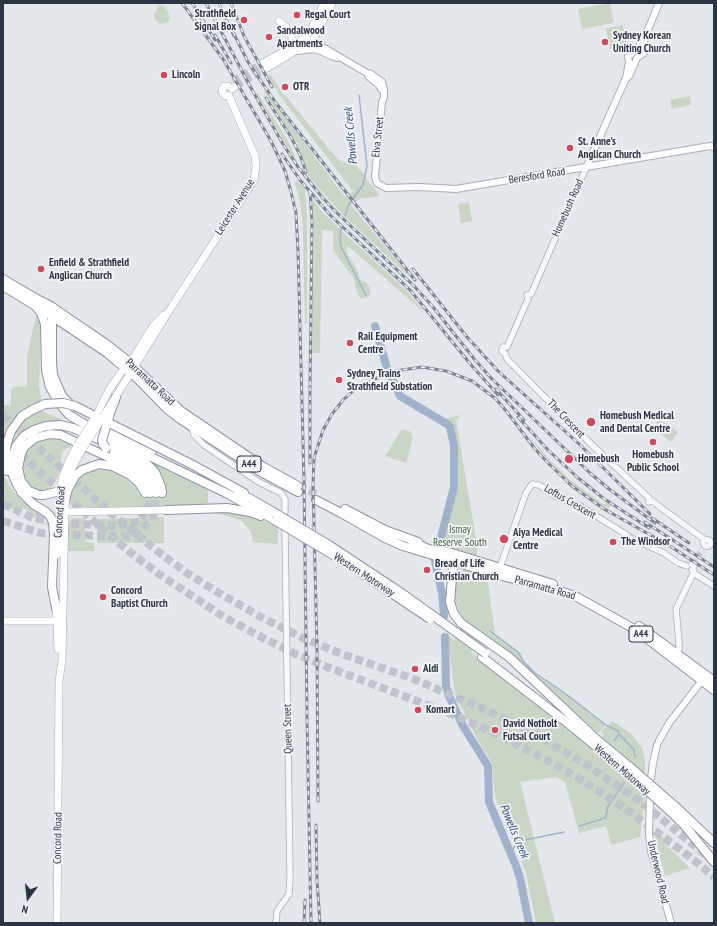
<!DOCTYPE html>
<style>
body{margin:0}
#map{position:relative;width:717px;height:926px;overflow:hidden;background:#e4e7ec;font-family:"PT Sans Narrow",sans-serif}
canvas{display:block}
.frame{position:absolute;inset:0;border:4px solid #2b3445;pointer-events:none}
.north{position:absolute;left:8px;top:878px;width:40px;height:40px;-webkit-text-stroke:3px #f4f6f9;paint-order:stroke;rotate:195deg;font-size:11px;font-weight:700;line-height:16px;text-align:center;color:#2b3445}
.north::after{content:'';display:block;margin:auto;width:14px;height:18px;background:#2b3445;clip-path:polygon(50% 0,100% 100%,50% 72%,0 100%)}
</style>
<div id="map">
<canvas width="717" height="926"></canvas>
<div class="frame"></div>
<div class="north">N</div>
</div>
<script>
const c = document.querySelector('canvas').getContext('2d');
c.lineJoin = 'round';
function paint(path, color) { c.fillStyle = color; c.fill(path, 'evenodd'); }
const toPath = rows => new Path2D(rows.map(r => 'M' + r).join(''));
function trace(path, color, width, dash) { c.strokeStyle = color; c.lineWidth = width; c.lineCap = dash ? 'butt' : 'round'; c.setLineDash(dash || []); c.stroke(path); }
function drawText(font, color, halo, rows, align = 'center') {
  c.font = font + ' "PT Sans Narrow",sans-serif'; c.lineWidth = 3.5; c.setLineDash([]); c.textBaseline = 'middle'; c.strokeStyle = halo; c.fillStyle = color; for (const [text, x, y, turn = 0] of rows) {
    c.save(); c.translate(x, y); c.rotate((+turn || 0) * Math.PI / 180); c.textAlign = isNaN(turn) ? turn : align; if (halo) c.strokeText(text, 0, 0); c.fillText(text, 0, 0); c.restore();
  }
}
paint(toPath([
 [610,3,614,23,582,29,578,9],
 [159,5,164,6,168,12,170,19,168,22,160,24,155,20,154,14],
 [623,25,627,45,610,49,606,28],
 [270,74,283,94,285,95,329,149,341,162,353,163,364,174,365,177,380,196,367,198,361,198,351,205,408,274,407,275,340,212,309,177,301,153,296,142,264,91,266,90,275,104,345,197,353,191,280,96,268,76],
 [258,94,287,139,299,166,257,95],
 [690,96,691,105,672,109,670,100],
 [297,180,305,189,307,216,307,323,305,323,303,236,302,217,300,201,295,184],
 [312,198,322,212,343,232,406,290,426,314,348,246,346,251,359,273,358,275,361,280,367,283,371,291,369,296,365,298,360,298,355,287,355,283,354,279,333,250,333,231,322,230,320,353,312,353,314,222],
 [469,202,472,221,461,223,458,204],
 [36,316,40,322,41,329,39,386,42,403,35,406,3,445,3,405,11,405,11,390,13,387,27,386,27,356],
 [39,410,72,424,45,424,10,452,8,452,14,433,22,422,31,414],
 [461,415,456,420,477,545,477,556,443,546,456,493,457,462,451,426,449,422,444,419],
 [659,419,678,432,671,442,653,428],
 [402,429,411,432,413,438,406,463,385,456],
 [526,432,550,460,568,478,604,505,606,502,611,505,608,509,585,494,562,475,540,451],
 [46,438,47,439,57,439,71,445,70,447,65,449,62,453,58,476,51,488,51,491,36,491,25,483,21,464,24,452,32,443],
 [147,459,208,489,208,506,125,508,114,507,73,507,69,503,70,495,73,486,78,479,83,473,95,469,109,470,127,480,137,489,138,495,165,493,165,487,160,473],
 [3,470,5,478,12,490,22,501,39,513,48,527,37,518,31,517,30,512,26,509,3,509],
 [212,511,239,513,267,522,278,527,278,544,253,542,251,532,242,521,224,515,211,513],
 [164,517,164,543,97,543,97,519],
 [72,518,85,518,85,542,94,543,94,551,68,551,68,525],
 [464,570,487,576,495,634,522,654,521,658,524,662,535,673,562,691,606,725,598,733,518,660,483,635,471,652,577,734,645,794,640,837,611,845,606,826,579,833,565,782,556,777,520,782,555,923,536,923,526,873,495,797,492,763,478,741,455,694,447,635,454,640,466,621,458,610,454,596,456,575,459,571,461,572],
 [612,721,632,734,642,748,645,759,645,774,602,737,604,734,601,732,608,725,609,725],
 [656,832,667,840,665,844,690,868,665,876,656,840,655,833]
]), '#c9d6c5');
trace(toPath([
 [345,216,349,204,363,185,367,166,359,95],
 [341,227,340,242,342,249,366,295],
 [490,631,518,652,524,662,535,673,562,691,606,725,618,731,619,734,634,750,635,757],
 [614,741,619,734],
 [579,826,605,818,607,813,607,808,624,783],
 [511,854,515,845,520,841,564,832]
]), '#9fb4cc', 1.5);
trace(toPath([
 [375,326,386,365,400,396,447,424,450,427,454,446,454,487,439,545],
 [435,561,442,593,444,616],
 [445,637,446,686,449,696,463,726,488,766,489,802,516,866,520,878,529,923]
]), '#9fb4cc', 8);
trace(toPath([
 [692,564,702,550]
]), '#bfc3cb', 5.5, [5.5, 3]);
trace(toPath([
 [233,81,263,63],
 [236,86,267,68]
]), '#bfc3cb', 7, [7, 3.5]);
trace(toPath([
 [298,486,316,494]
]), '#bfc3cb', 8, [8, 4]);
trace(toPath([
 [3,415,105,508,157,551,187,573,219,593,261,617,303,638,342,654,414,679,486,710,533,733,576,758,637,799,706,855],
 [3,438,106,532,130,552,159,574,224,617,267,640,296,654,325,666,456,716,497,734,539,756,579,778,629,811,699,864,714,877],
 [3,504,31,517,55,523,118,526,132,524,139,521,149,507,150,493],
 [3,521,40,533,99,536,128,536,138,532,150,522,155,512,156,493]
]), '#bfc3cb', 8, [8, 4]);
const tertiary = toPath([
 [528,299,527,295,531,294,586,168],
 [507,347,503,347,502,350,502,352,505,353,507,359,591,444,649,498,649,502,652,501,705,540],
 [507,347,528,299],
 [192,427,194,435,204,445,257,481,281,493,285,499,285,512],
 [631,538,664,553,678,563,687,566],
 '703.5 543a3.5 3.5 0 1 1 7 0a3.5 3.5 0 1 1-7 0Z',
 [499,570,526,493,532,484,539,485,557,497,580,506,627,535],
 [692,570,695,574,714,586],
 [692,570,694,567,692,564],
 [677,653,679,649,679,642,676,609,694,572],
 [276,923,277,911,289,894,290,878,285,530]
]);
const secondary = toPath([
 [309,39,367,73,371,74,382,82,384,90,384,97,382,102,375,176,377,183,386,188,419,187,456,189,710,146,714,147],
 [642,48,647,32,659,3],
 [297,51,314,49,321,51,331,56,337,58],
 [367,73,369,77,379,85,381,89],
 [627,78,629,76,637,58,644,53,644,49,639,47],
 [586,168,626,78,629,62,628,57,639,47,641,39,647,32],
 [659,741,669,723,704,678],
 [651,778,653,763,657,745],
 [650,796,649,833,651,851,671,923]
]);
const primary = toPath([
 [279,21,286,27,292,36,292,42,288,49],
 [263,63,297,44,311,30,324,3],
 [267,68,313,40,332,3],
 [228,86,224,86,222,90,224,95,229,96],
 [232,89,236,86],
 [97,414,109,390,120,374,133,358,153,326,164,315],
 [103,417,169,311,254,180,256,167,255,156,229,96],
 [61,510,64,512,166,510],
 [57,555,62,478,69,461,77,446],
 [56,603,58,649],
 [3,621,61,621],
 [57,923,59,681,62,661,65,507,68,479,73,466,83,448]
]);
const trunk = toPath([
 [3,279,37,299,51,306,68,318,105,343,129,362,181,411,262,466,298,486],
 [3,286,52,316,107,353,139,380,166,408,180,419,261,472,298,492],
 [316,500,341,513,385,538,403,546,498,575,560,591,577,597,636,630,714,690],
 [345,509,385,530,418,542],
 [442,550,553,584],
 [639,626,714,681]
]);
const motorway = toPath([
 [37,299,47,308,52,316,52,362,53,375,62,396,73,407],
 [35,305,41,313,45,324,46,370,50,387,59,403,69,415,91,428,228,494,276,521],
 [109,416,116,397],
 [100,423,152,451],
 [114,452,137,464,149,474,153,480,156,493],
 [193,465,244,493],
 [7,471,5,458,7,443,11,431,22,416],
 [60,491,44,495,39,495,29,491,21,481,18,468,21,454,24,447,35,438,50,434,61,435,127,466,138,473,144,479,148,485,150,493],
 [21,492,33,504,46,512,50,516,53,522,54,535,52,587,56,608],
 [238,493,251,499,275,513],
 [24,495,17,485,11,470,11,462,16,446,24,436,34,430,46,426,60,425,73,428,98,439,144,461,155,472,161,486,162,493],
 [65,499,68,489,75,476,82,470,99,464,112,466,130,475,139,483,145,493],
 [166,510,227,508,250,512,261,516],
 [412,541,426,548,448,555,452,559,453,567,450,602,454,614,461,623,509,657,592,735],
 [482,657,565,721,627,772],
 [589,733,630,767],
 [676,807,714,843],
 [671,812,685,826,714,862]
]);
trace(tertiary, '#a9aeb7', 7);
trace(secondary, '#a9aeb7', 8);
trace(primary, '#a3abb8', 8);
trace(trunk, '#8b94a3', 10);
trace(motorway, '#8b94a3', 10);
trace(tertiary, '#f7f8fa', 5.5);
trace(secondary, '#fff', 6);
trace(primary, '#fff', 7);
trace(trunk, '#fff', 8);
trace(motorway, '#fff', 8);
const rail = toPath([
 [182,3,223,59,271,141,285,171,291,192,296,213,298,251,304,480,307,718,311,923],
 [192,3,215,40],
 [206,3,251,88,283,144,298,167,322,197,336,212,414,286,433,307,475,360,492,379,590,473,609,489,655,523],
 [219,3,234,36],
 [231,3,244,36,272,87],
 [233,32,248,62,276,103,415,280],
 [215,35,231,63],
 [266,98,291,137,300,155,306,172],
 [282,154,300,180,331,216,410,290,472,366,498,395],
 [310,192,312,221,310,391],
 [413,269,467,337,498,371,578,443,650,514],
 [496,389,524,420],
 [518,417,548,450,577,477,603,498,649,528],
 [310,463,310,387],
 [652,518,689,543],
 [645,522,714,567],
 [318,801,317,648,313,485,314,458,323,430,332,414,343,400,354,390,372,380,395,371,422,367,446,371,472,381,496,399,507,412,535,449,548,463,572,486,604,509,670,546,714,575],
 [316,825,317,880,320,923],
 [304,923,305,900]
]);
trace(rail, '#7d8696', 3);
trace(rail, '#f4f6f9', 1.5, [4.5]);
const primaryBridge = toPath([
 [77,446,97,414],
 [83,448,103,417]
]);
const motorwayBridge = toPath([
 [22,416,32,410,45,404,63,403,75,406,193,465],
 [106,448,103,444,102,440,109,417],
 [275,513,329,545,403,594,485,653],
 [276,521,345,562,430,619],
 [630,767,676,807],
 [627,772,671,812]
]);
trace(primaryBridge, '#a3abb8', 8, []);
trace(motorwayBridge, '#8b94a3', 10, []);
trace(primaryBridge, '#fff', 7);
trace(motorwayBridge, '#fff', 8);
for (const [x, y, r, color] of [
 [297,15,4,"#d1495b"],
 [244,20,4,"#d1495b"],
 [269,37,4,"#d1495b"],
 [605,42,4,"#d1495b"],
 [164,75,4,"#d1495b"],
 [285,87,4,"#d1495b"],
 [570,148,4,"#d1495b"],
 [41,269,4,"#d1495b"],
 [350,343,4,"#d1495b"],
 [339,380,4,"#d1495b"],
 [591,422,5,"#d1495b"],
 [653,442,4,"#d1495b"],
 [569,459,5,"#d1495b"],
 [504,539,5,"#d1495b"],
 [613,542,4,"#d1495b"],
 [427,570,4,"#d1495b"],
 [103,597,4,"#d1495b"],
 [415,669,4,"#d1495b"],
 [418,710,4,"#d1495b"],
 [495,730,4,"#d1495b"]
]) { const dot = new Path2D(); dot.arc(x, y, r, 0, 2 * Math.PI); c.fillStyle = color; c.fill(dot); trace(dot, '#f4f6f9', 1.5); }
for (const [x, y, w] of [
 [249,464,24],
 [641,634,24]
]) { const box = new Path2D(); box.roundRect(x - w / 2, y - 8, w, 16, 3); c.fillStyle = '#f4f6f9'; c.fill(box); trace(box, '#2b3445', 1); }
drawText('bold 10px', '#2b3445', null, [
 ["A44",249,464],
 ["A44",641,634]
]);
drawText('bold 11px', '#2b3445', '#f4f6f9', [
 ["Strathfield",236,14,"right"],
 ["Signal Box",236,27,"right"],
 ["Regal Court",305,15],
 ["Sandalwood",277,31],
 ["Apartments",277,44],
 ["Sydney Korean",613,36],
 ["Uniting Church",613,49],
 ["Lincoln",172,75],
 ["OTR",293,87],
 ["St. Anne's",578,142],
 ["Anglican Church",578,155],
 ["Enfield & Strathfield",49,263],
 ["Anglican Church",49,276],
 ["Rail Equipment",358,337],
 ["Centre",358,350],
 ["Sydney Trains",347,374],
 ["Strathfield Substation",347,387],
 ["Homebush Medical",600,416],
 ["and Dental Centre",600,429],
 ["Homebush",653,455,"center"],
 ["Public School",653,468,"center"],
 ["Homebush",578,459],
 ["Aiya Medical",513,533],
 ["Centre",513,546],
 ["The Windsor",621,542],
 ["Bread of Life",435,564],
 ["Christian Church",435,577],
 ["Concord",111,591],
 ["Baptist Church",111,604],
 ["Aldi",423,669],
 ["Komart",426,710],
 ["David Notholt",503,724],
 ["Futsal Court",503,737]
], 'left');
drawText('11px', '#2b3445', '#f4f6f9', [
 ["Elva Street",378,137,-84],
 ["Beresford Road",537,176,-9],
 ["Leicester Avenue",235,207,-58],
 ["Homebush Road",568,208,-66],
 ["Parramatta Road",150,382,43],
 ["The Crescent",566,419,46],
 ["Loftus Crescent",570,502,30],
 ["Concord Road",60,512,-86],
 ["Western Motorway",364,575,33],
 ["Parramatta Road",545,588,16],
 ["Queen Street",288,729,-91],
 ["Western Motorway",622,770,41],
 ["Concord Road",58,838,-89],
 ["Underwood Road",658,872,77]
]);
drawText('11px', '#3f6138', '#f4f6f9', [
 ["Ismay",460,530],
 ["Reserve South",460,543]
]);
drawText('italic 12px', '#34527a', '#f4f6f9', [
 ["Powells Creek",351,136,-95],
 ["Powells Creek",514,831,67]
]);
</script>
